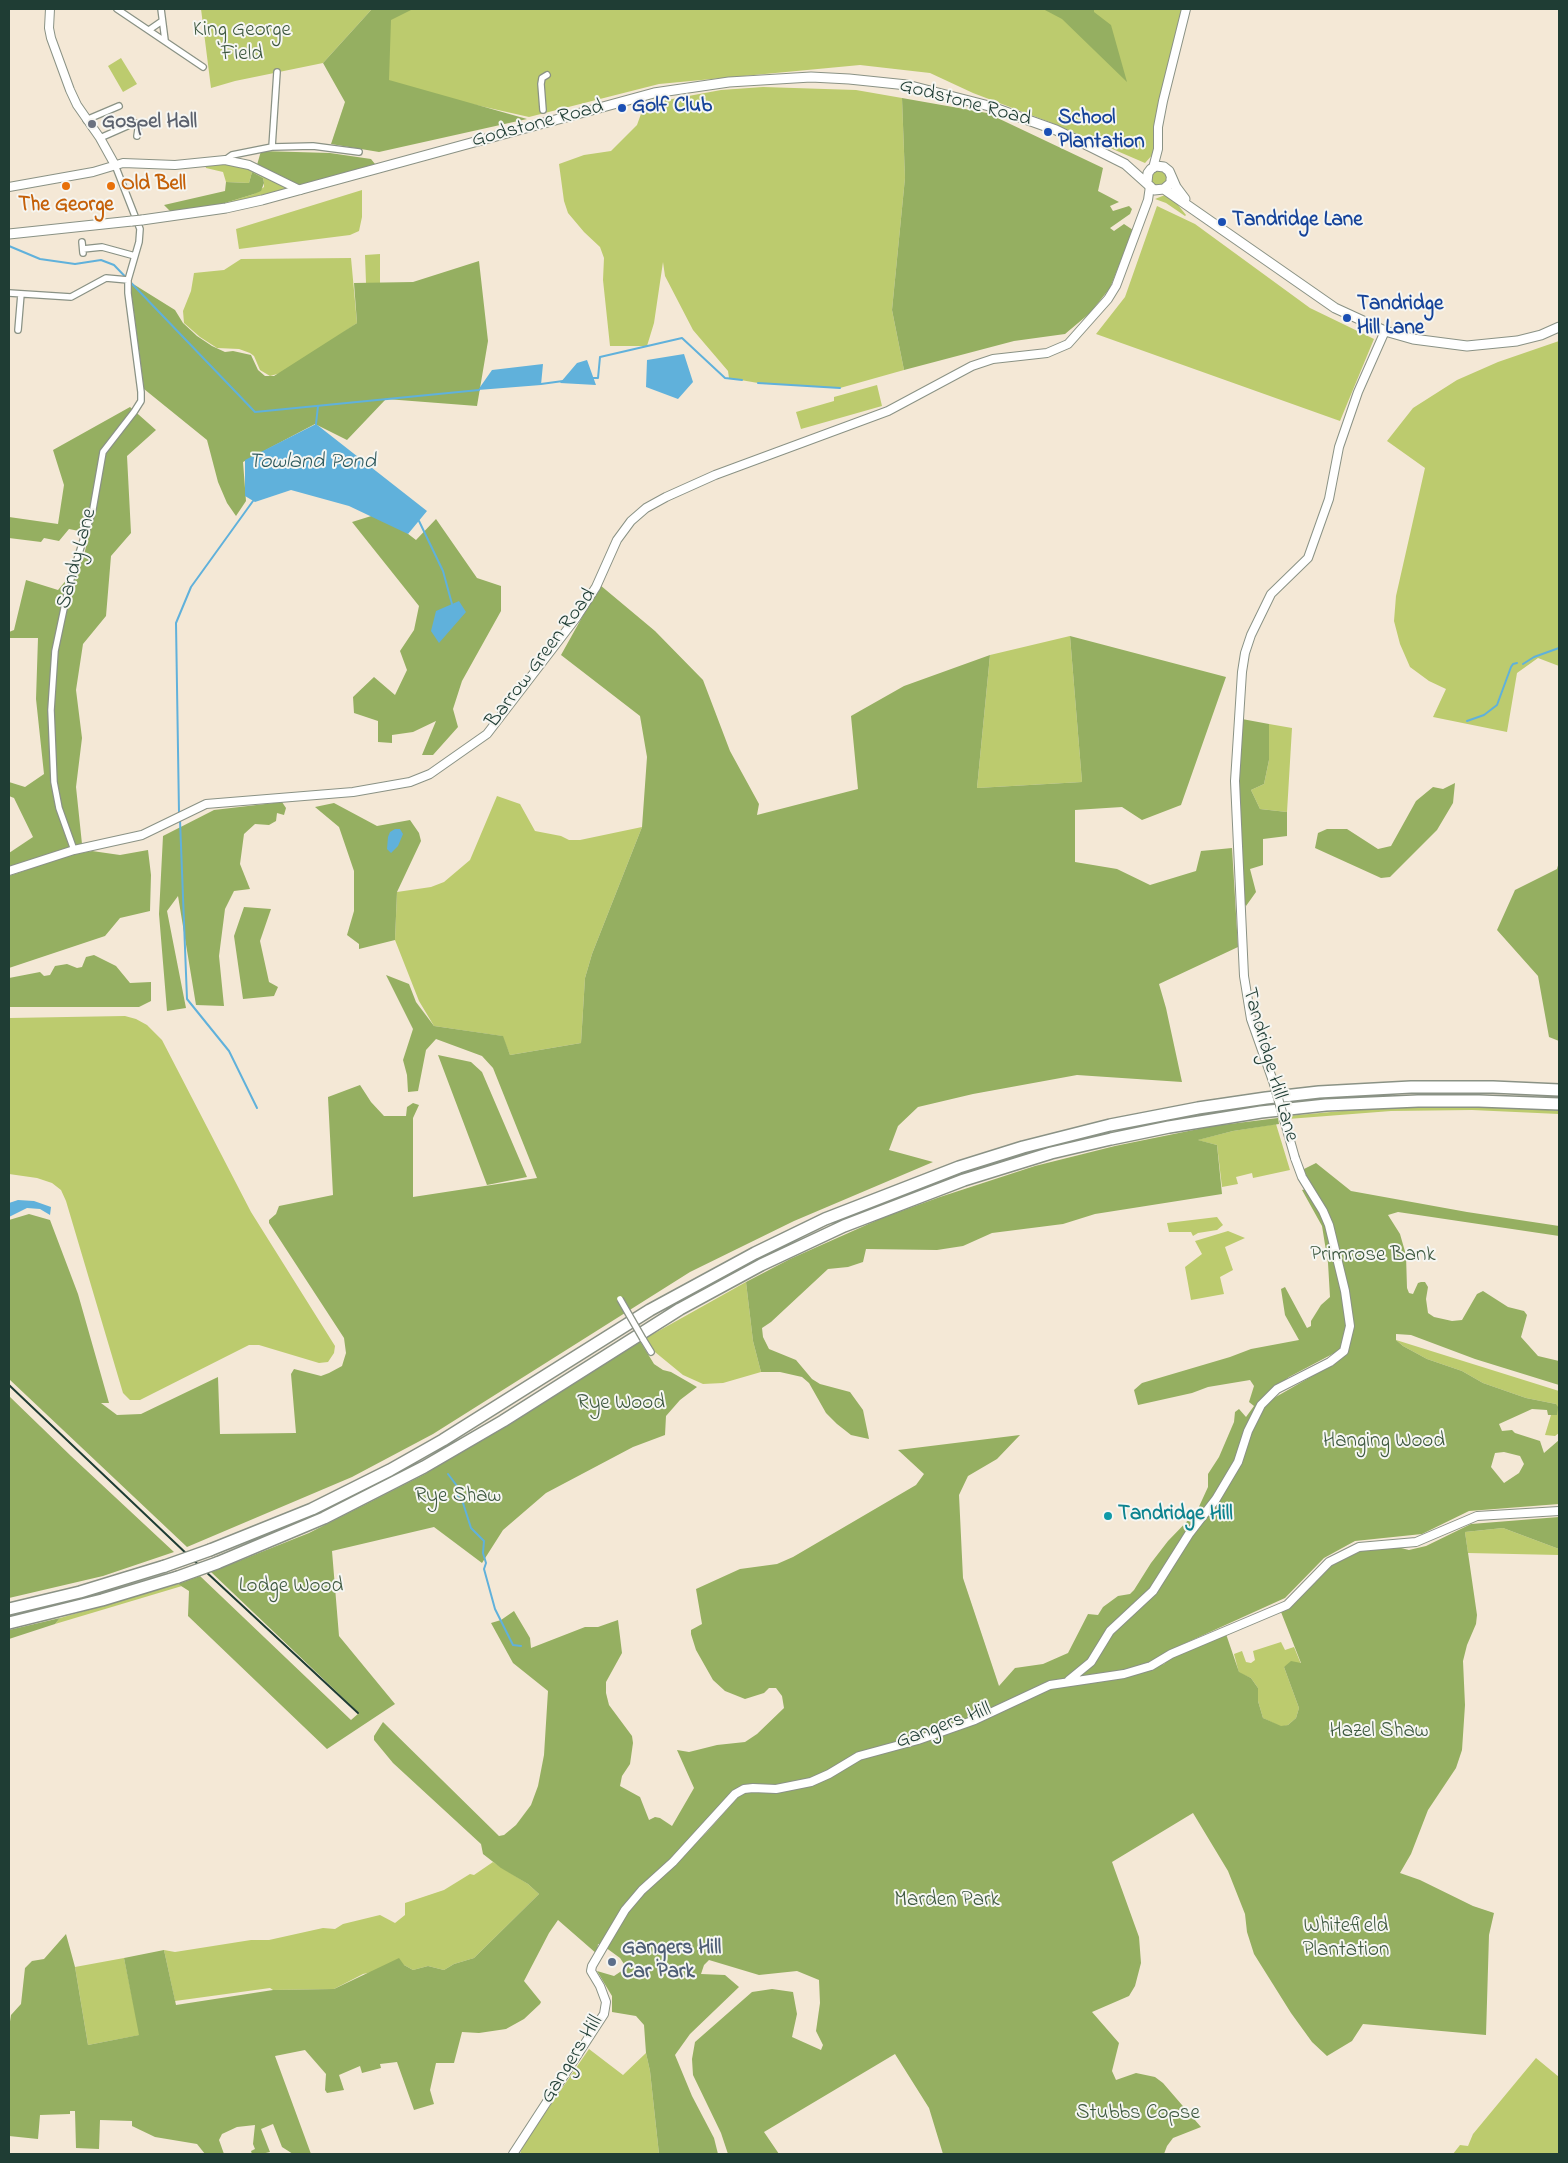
<!DOCTYPE html>
<style>
body{margin:0}
#map{position:relative;width:1568px;height:2163px;overflow:hidden;background:#f4e8d6;font-family:"Indie Flower",sans-serif}
canvas{display:block}
.frame{position:absolute;inset:0;border:10px solid #1f3d34;pointer-events:none}
</style>
<div id="map">
<canvas width="1568" height="2163"></canvas>
<div class="frame"></div>
</div>
<script>
const c = document.querySelector('canvas').getContext('2d');
c.lineJoin = 'round';
function paint(path, color) { c.fillStyle = color; c.fill(path, 'evenodd'); }
const toPath = rows => new Path2D(rows.map(r => 'M' + r).join(''));
function trace(path, color, width, dash) { c.strokeStyle = color; c.lineWidth = width; c.lineCap = dash ? 'butt' : 'round'; c.setLineDash(dash || []); c.stroke(path); }
function drawText(font, color, halo, rows, align = 'center') {
  c.font = font + ' "Indie Flower",sans-serif'; c.lineWidth = 4; c.setLineDash([]); c.textBaseline = 'middle'; c.strokeStyle = halo; c.fillStyle = color; for (const [text, x, y, turn = 0] of rows) {
    c.save(); c.translate(x, y); c.rotate((+turn || 0) * Math.PI / 180); c.textAlign = isNaN(turn) ? turn : align; if (halo) c.strokeText(text, 0, 0); c.fillText(text, 0, 0); c.restore();
  }
}
paint(toPath([
 [201,9,372,9,323,63,235,81,211,88],
 [385,9,1182,9,1154,153,1145,163,1052,123,973,93,930,73,860,65,659,84,529,117,383,84],
 [121,58,137,84,123,92,108,66],
 [763,87,856,90,902,98,905,178,892,310,904,370,840,388,758,383,729,378,728,371,693,330,665,276,663,262,654,323,647,346,610,346,603,280,604,258,600,247,584,232,568,213,564,201,559,164,584,155,611,151,637,125,642,111,656,102,721,90],
 [212,163,240,166,253,170,287,189,215,206,254,194,264,187,264,183,263,178,252,172,249,183,226,182,223,172,206,168,205,165],
 '1151 178a8 8 0 1 1 16 0a8 8 0 1 1-16 0Z',
 [362,190,362,217,359,231,350,235,239,249,236,229],
 [1165,195,1174,200,1186,215,1185,216,1166,203,1155,199],
 [1157,206,1195,224,1310,308,1374,339,1340,421,1096,334,1125,297],
 [380,254,380,283,366,283,365,255],
 [351,258,357,323,288,371,270,376,260,370,254,356,250,353,239,349,217,348,200,337,184,323,183,311,191,291,194,273,224,270,241,259],
 [1559,341,1559,666,1538,658,1517,673,1507,732,1433,717,1446,689,1429,681,1410,667,1400,644,1394,621,1396,596,1425,468,1387,441,1413,408,1457,380,1498,362],
 [877,385,882,406,801,429,796,412,834,401,834,397],
 [1070,636,1082,782,977,788,990,655],
 [1269,724,1292,728,1287,812,1260,809,1251,790,1264,784,1269,760],
 [497,796,520,804,535,831,561,836,569,840,580,840,642,827,592,954,585,978,581,1043,510,1055,502,1036,434,1026,419,1001,395,940,397,892,431,887,444,882,470,860],
 [125,1016,136,1019,147,1025,162,1040,251,1212,335,1346,334,1353,328,1362,319,1363,259,1345,249,1345,140,1400,130,1400,123,1393,66,1201,61,1190,52,1183,37,1178,9,1174,9,1018],
 [1480,1107,1528,1108,1559,1111,1559,1114,1472,1110,1391,1111,1288,1119,1287,1116,1375,1108],
 [1276,1124,1290,1170,1253,1178,1252,1173,1236,1177,1238,1184,1222,1187,1217,1145,1197,1140,1233,1131],
 [1217,1217,1223,1225,1217,1230,1198,1233,1193,1236,1191,1232,1169,1232,1167,1223],
 [1228,1231,1245,1238,1225,1247,1233,1270,1220,1277,1224,1294,1191,1300,1185,1267,1202,1254,1195,1241],
 [746,1282,753,1341,761,1372,723,1383,703,1384,683,1375,655,1352,646,1338],
 [1396,1340,1559,1391,1559,1433,1555,1436,1545,1435,1551,1415,1557,1415,1556,1404,1526,1398,1483,1383,1462,1371,1427,1359,1403,1346],
 [1503,1528,1559,1549,1559,1555,1468,1553,1465,1532],
 [178,1584,182,1586,55,1624,60,1618],
 [1281,1642,1285,1650,1294,1647,1301,1664,1284,1667,1299,1708,1296,1718,1288,1725,1281,1727,1263,1718,1258,1701,1258,1688,1251,1678,1239,1673,1234,1654,1242,1651,1246,1662,1251,1663,1255,1660,1253,1651],
 [493,1862,528,1884,539,1894,474,1958,454,1964,444,1970,428,1966,413,1970,404,1965,363,1974,334,1989,273,1990,270,1988,175,2001,164,1950,175,1952,251,1940,269,1940,323,1928,335,1929,343,1924,380,1915,395,1923,405,1915,405,1903,444,1890,470,1874,474,1875],
 [124,1958,140,2035,88,2045,75,1967],
 [589,2049,623,2075,646,2053,650,2071,659,2154,520,2154,523,2145],
 [1536,2058,1559,2077,1559,2154,1453,2154,1460,2145,1468,2146,1473,2134]
]), '#bccb6e');
paint(toPath([
 [372,9,413,9,391,20,389,80,527,119,379,152,331,144,345,102,323,63],
 [1043,9,1094,9,1094,12,1111,25,1127,82,1062,19],
 [902,98,987,113,1103,168,1098,191,1119,202,1110,206,1113,211,1129,206,1132,209,1130,214,1110,228,1114,231,1124,224,1133,230,1110,288,1090,313,1065,334,1014,341,904,370,892,310,905,178],
 [261,151,330,153,371,159,375,164,308,184,296,184,257,165],
 [252,172,263,178,264,183,261,191,254,194,215,206,173,214,164,205,225,191,226,182,249,183],
 [479,261,488,341,477,406,386,399,347,440,315,424,243,462,246,501,236,516,227,503,218,482,207,440,144,389,130,282,175,310,183,323,197,336,212,346,225,352,233,351,251,355,258,370,265,376,274,376,357,323,354,283,413,282],
 [130,407,156,430,127,456,131,533,111,556,106,616,83,644,76,690,82,738,76,787,82,844,9,867,9,853,33,837,14,798,9,796,9,782,25,787,44,774,36,699,38,638,9,638,9,632,14,630,26,580,58,590,83,560,89,533,69,529,59,541,44,538,41,542,9,538,9,517,58,524,64,485,53,450],
 [381,513,416,540,436,519,477,578,501,586,501,611,462,681,453,709,458,727,433,755,422,755,436,721,413,732,392,735,392,743,378,742,378,721,354,713,353,697,374,677,395,695,407,670,400,651,414,630,419,606,352,522],
 [600,585,655,631,703,680,730,751,759,804,757,815,858,789,851,716,904,686,990,655,977,788,1082,782,1070,636,1226,677,1181,805,1142,820,1122,807,1075,810,1075,862,1117,869,1150,885,1196,871,1201,851,1232,848,1238,947,1159,984,1166,1008,1182,1082,1077,1075,973,1094,918,1107,898,1126,889,1150,933,1162,794,1221,690,1272,433,1434,352,1477,187,1547,9,1379,9,1220,29,1214,50,1220,78,1294,105,1389,109,1403,101,1403,117,1415,141,1414,218,1377,220,1434,296,1433,291,1374,294,1369,321,1376,329,1373,342,1366,346,1353,344,1338,269,1223,269,1220,276,1214,279,1206,333,1195,328,1097,360,1085,371,1102,384,1116,406,1116,407,1107,413,1103,419,1105,413,1118,413,1197,537,1178,493,1068,482,1056,436,1039,426,1050,418,1091,408,1092,407,1075,403,1060,413,1029,386,975,409,984,416,1002,434,1026,503,1036,510,1055,581,1043,585,978,592,954,642,827,647,757,640,716,561,655],
 [1242,719,1269,724,1269,760,1264,784,1251,790,1260,809,1287,812,1287,836,1263,839,1263,865,1250,869,1256,892,1246,906,1241,897,1237,794],
 [1455,783,1453,803,1437,830,1390,877,1381,878,1315,848,1318,833,1327,829,1347,829,1378,849,1391,846,1416,801,1433,787,1443,789],
 [282,802,286,808,284,815,277,813,276,821,269,825,255,824,244,834,240,864,250,889,234,891,225,909,219,956,224,1006,196,1005,178,896,167,911,186,1008,167,1011,159,914,163,836,214,810],
 [334,803,377,826,410,820,419,833,421,841,397,892,395,940,359,949,359,944,347,935,354,911,354,871,339,827,315,807],
 [148,850,151,875,150,911,120,918,105,936,9,968,9,876,70,855,92,851,120,855],
 [1559,862,1559,1041,1549,1037,1538,976,1497,930,1515,890,1557,869],
 [244,907,271,909,260,941,269,982,278,987,274,996,243,999,234,936],
 [94,955,116,966,130,983,151,982,151,1001,139,1007,9,1007,9,978,40,972,44,976,50,975,55,966,67,964,77,968,82,967,86,957],
 [438,1055,471,1062,482,1072,527,1177,487,1185],
 [1278,1118,1279,1124,1233,1131,1198,1140,1217,1145,1222,1194,1095,1214,1063,1224,992,1233,963,1246,937,1250,866,1249,863,1262,848,1267,828,1269,771,1322,762,1328,763,1337,769,1349,796,1360,812,1379,820,1384,850,1392,863,1410,869,1439,851,1435,837,1424,826,1413,809,1383,802,1377,780,1372,761,1372,753,1341,746,1282,790,1259,882,1218,940,1197,1035,1166,1115,1146,1213,1126],
 [1316,1163,1351,1191,1467,1212,1559,1226,1559,1236,1398,1212,1388,1215,1400,1234,1406,1255,1407,1288,1409,1293,1413,1294,1418,1283,1421,1282,1425,1282,1428,1287,1426,1299,1428,1313,1434,1317,1452,1321,1462,1320,1477,1294,1483,1291,1508,1307,1524,1311,1527,1315,1521,1337,1538,1356,1559,1361,1559,1385,1475,1359,1411,1335,1396,1334,1396,1340,1403,1346,1427,1359,1462,1371,1483,1383,1526,1398,1556,1404,1558,1407,1557,1415,1548,1415,1547,1410,1532,1409,1499,1424,1502,1431,1512,1430,1515,1433,1540,1441,1544,1453,1559,1440,1559,1504,1469,1511,1422,1534,1355,1541,1324,1558,1285,1598,1168,1651,1149,1663,1101,1676,1077,1677,1112,1631,1133,1615,1155,1592,1218,1499,1258,1416,1267,1402,1328,1367,1349,1349,1353,1322,1332,1224,1302,1170],
 [1504,1452,1520,1456,1524,1464,1519,1473,1504,1483,1491,1467,1495,1453],
 [1306,1189,1320,1213,1327,1229,1343,1293,1347,1333,1342,1349,1289,1377,1265,1395,1258,1407,1235,1462,1214,1497,1153,1589,1090,1660,1065,1680,1046,1683,967,1719,828,1771,806,1781,773,1786,743,1786,679,1851,636,1891,621,1912,602,1945,598,1944,597,1954,558,1920,549,1933,524,1981,541,2002,540,2004,524,2019,506,2029,479,2033,462,2032,454,2063,436,2063,430,2090,434,2104,414,2110,397,2062,380,2064,381,2068,362,2073,360,2066,339,2075,344,2090,327,2093,325,2090,326,2074,305,2050,275,2056,311,2154,293,2154,282,2147,273,2124,261,2129,270,2152,261,2154,252,2154,251,2151,255,2149,253,2144,255,2125,237,2127,222,2134,219,2140,224,2154,205,2154,197,2144,155,2137,132,2126,132,2121,100,2120,99,2149,76,2148,75,2111,70,2111,70,2114,40,2115,38,2139,9,2136,9,2028,11,2015,21,2004,25,1968,32,1961,44,1959,66,1934,75,1967,88,2045,139,2035,124,1958,164,1950,176,2005,273,1990,334,1989,399,1958,404,1965,413,1970,428,1966,444,1970,454,1964,474,1958,539,1894,528,1884,501,1868,483,1854,481,1844,393,1763,374,1740,374,1736,383,1722,499,1836,504,1835,516,1825,531,1805,538,1786,544,1755,548,1691,513,1663,491,1623,501,1620,514,1611,530,1638,531,1648,585,1627,598,1627,618,1620,622,1653,606,1682,606,1693,609,1705,632,1736,633,1743,630,1764,622,1776,620,1786,640,1797,649,1820,655,1817,660,1818,672,1826,694,1788,677,1750,689,1752,717,1745,745,1742,757,1734,784,1708,782,1696,776,1688,769,1688,764,1693,745,1699,725,1691,713,1680,696,1650,691,1634,691,1630,702,1624,696,1589,740,1569,777,1564,793,1557,916,1485,924,1474,898,1450,1020,1435,997,1459,968,1476,959,1495,963,1578,999,1686,1015,1668,1043,1664,1068,1653,1088,1614,1098,1615,1103,1607,1118,1596,1130,1594,1134,1590,1151,1563,1168,1541,1197,1511,1208,1487,1208,1474,1219,1457,1234,1422,1235,1412,1239,1409,1246,1417,1254,1406,1249,1402,1254,1386,1250,1380,1208,1387,1192,1393,1138,1405,1134,1390,1142,1383,1230,1357,1251,1349,1299,1340,1285,1315,1281,1289,1285,1287,1307,1328,1311,1326,1311,1321,1321,1305,1330,1297,1328,1263,1322,1226,1302,1190],
 [640,1341,654,1364,663,1370,671,1372,697,1387,680,1400,666,1416,665,1435,633,1447,546,1493,503,1530,482,1563,434,1527,332,1551,339,1636,395,1704,327,1749,188,1616,189,1591,178,1584,200,1576,351,1720,359,1713,211,1572,309,1533,425,1474],
 [9,1396,71,1456,174,1552,103,1576,9,1598],
 [1559,1517,1559,1549,1503,1528,1465,1532,1477,1615,1476,1624,1467,1645,1463,1661,1465,1705,1462,1750,1456,1768,1428,1810,1411,1854,1400,1873,1420,1880,1473,1906,1494,1913,1489,1935,1486,2035,1363,2024,1352,2041,1327,2056,1312,2042,1291,2013,1254,1954,1247,1932,1245,1914,1228,1871,1193,1813,1112,1862,1139,1937,1141,1963,1135,1986,1129,1996,1092,2012,1119,2043,1112,2071,1116,2080,1136,2073,1155,2077,1163,2083,1201,2127,1173,2138,1167,2146,1164,2154,943,2154,929,2108,895,2054,764,2132,779,2154,728,2154,721,2133,693,2075,692,2059,695,2042,752,1992,772,1989,793,1992,797,2014,792,2037,821,2050,823,2045,816,2031,820,2003,819,1980,797,1971,759,1975,709,1960,704,1965,701,1974,725,1975,739,1987,690,2034,675,2055,692,2096,714,2138,718,2154,659,2154,650,2071,646,2053,644,2025,636,2016,612,2012,612,1996,597,1971,614,1976,623,1970,624,1964,620,1958,605,1947,628,1910,643,1891,706,1833,740,1795,750,1790,779,1792,804,1786,861,1757,920,1741,1051,1687,1126,1677,1164,1664,1169,1659,1226,1634,1239,1672,1251,1678,1258,1688,1258,1701,1263,1718,1281,1726,1288,1725,1296,1718,1299,1708,1284,1667,1291,1661,1301,1663,1281,1612,1298,1600,1333,1564,1361,1551,1397,1547,1409,1550,1426,1546,1471,1524],
 [60,1618,55,1624,9,1639,9,1630]
]), '#95af61');
paint(toPath([
 [684,354,693,382,678,399,646,387,647,360],
 [587,360,596,385,560,383,577,363],
 [543,364,541,385,478,390,492,370],
 [316,424,427,511,408,534,349,506,291,490,255,502,245,496,245,460],
 [459,601,466,612,439,643,431,631,436,611],
 [395,829,400,829,403,834,398,846,391,853,387,849,388,837,390,832],
 [18,1200,34,1201,51,1207,50,1215,40,1209,27,1208,9,1217,9,1203]
]), '#60b1db');
trace(toPath([
 [9,246,40,259,75,264,101,260,114,265,255,412,479,390],
 [593,378,598,378,600,357,682,338,725,378,742,380],
 [758,383,840,388],
 [541,384,563,381],
 [316,424,318,406],
 [419,521,443,571,452,604],
 [1523,664,1534,657,1559,648],
 [1467,721,1484,715,1497,705,1511,667,1513,664,1517,663],
 [179,813,176,623,191,587,253,501],
 [180,820,187,999,229,1051,257,1108],
 [448,1474,457,1486,457,1495,463,1503,471,1528,484,1541,483,1553,486,1563,484,1569,495,1609,513,1645,521,1646]
]), '#60b1db', 2);
const minor = toPath([
 [117,9,203,67],
 [161,9,165,40],
 [149,30,162,21],
 [543,110,541,84,542,78,547,75],
 [86,120,119,106],
 [137,136,139,123],
 [100,138,134,123,144,124,154,121],
 [272,147,277,72],
 [225,160,232,155,272,147,313,146,359,152],
 [82,242,83,253],
 [83,249,102,247,135,256],
 [9,293,71,297,106,278,128,280],
 [18,330,21,294],
 [74,850,59,808,54,782,51,710,55,651,69,585,93,509,103,452,134,412,141,401,141,392,128,293,128,280,139,242,140,229,115,165],
 [643,1339,651,1352]
]);
const tertiary = toPath([
 [50,9,49,28,51,38,70,90,77,105,100,138,115,165],
 [1153,168,1158,149,1158,127,1163,101,1186,9],
 [9,187,93,172,123,163,175,165,225,160,249,165,300,190],
 [9,871,74,850,142,835,206,804,353,792,410,782,430,774,487,734,576,618,596,587,617,540,631,521,646,508,666,497,715,475,888,411,972,366,993,359,1047,353,1068,344,1108,299,1116,286,1148,200,1150,186],
 [1274,1084,1251,1019,1244,976,1235,781,1242,672,1245,653,1251,635,1271,594,1308,558,1329,499,1339,447,1358,392,1385,331],
 [1069,1680,1091,1662,1110,1631,1153,1591,1189,1534,1216,1499,1238,1462,1248,1431,1261,1405,1277,1389,1330,1362,1344,1351,1350,1326,1345,1291,1329,1225,1323,1211,1302,1177,1295,1158],
 [513,2154,604,2014,606,2002,600,1986,591,1971,592,1966,606,1942,625,1910,642,1890,673,1862,735,1794,744,1789,753,1788,776,1789,811,1782,829,1774,859,1756,918,1740,975,1720,1050,1685,1124,1674,1151,1666,1171,1654,1287,1605,1329,1562,1359,1547,1416,1542,1477,1516,1559,1511]
]);
const primary = toPath([
 [1147,182,1148,173,1151,169,1156,166,1164,167,1169,171,1176,187,1185,199],
 [1164,189,1335,308,1385,331,1413,339,1467,346,1517,341,1541,335,1559,327],
 [142,220,226,208,262,200,654,93,729,82,811,77,849,79,907,85,989,106,1056,130,1091,147,1125,164,1154,190,1164,189,1171,183,1171,179],
 [9,234,132,221]
]);
const motorway = toPath([
 [210,1550,312,1509,390,1470,443,1440,650,1310,755,1253,825,1219,959,1167,1023,1147,1110,1125,1198,1108,1266,1098,1319,1092,1411,1087,1493,1087,1559,1090],
 [217,1563,324,1518,424,1467,503,1421,680,1309,761,1265,844,1226,964,1180,1051,1153,1111,1139,1169,1127,1261,1112,1326,1105,1418,1101,1479,1101,1559,1104],
 [9,1609,80,1592,165,1566],
 [9,1623,102,1600,178,1577]
]);
trace(minor, '#8a9285', 8);
trace(tertiary, '#8a9285', 10);
trace(primary, '#8a9285', 11);
trace(motorway, '#8a9285', 14);
trace(minor, '#fff', 5.5);
trace(tertiary, '#fff', 8);
trace(primary, '#fff', 9);
trace(motorway, '#fff', 11);
trace(toPath([
 [9,1385,190,1557,358,1713]
]), '#1f3d34', 2);
const minorBridge = toPath([
 [620,1299,643,1339]
]);
const tertiaryBridge = toPath([
 [1274,1084,1295,1158]
]);
const primaryBridge = toPath([
 [132,221,142,220]
]);
const motorwayBridge = toPath([
 [165,1566,210,1550],
 [178,1577,217,1563]
]);
trace(minorBridge, '#8a9285', 8, []);
trace(tertiaryBridge, '#8a9285', 10, []);
trace(primaryBridge, '#8a9285', 11, []);
trace(motorwayBridge, '#8a9285', 14, []);
trace(minorBridge, '#fff', 5.5);
trace(tertiaryBridge, '#fff', 8);
trace(primaryBridge, '#fff', 9);
trace(motorwayBridge, '#fff', 11);
for (const [x, y, r, color] of [
 [622,108,5,"#1a4fb4"],
 [92,124,5,"#6b7280"],
 [1048,132,5,"#1a4fb4"],
 [66,186,5,"#e8710a"],
 [111,186,5,"#e8710a"],
 [1222,222,5,"#1a4fb4"],
 [1347,318,5,"#1a4fb4"],
 [1108,1516,5,"#0f9aa8"],
 [612,1962,5,"#5c6f8a"]
]) { const dot = new Path2D(); dot.arc(x, y, r, 0, 2 * Math.PI); c.fillStyle = color; c.fill(dot); trace(dot, '#f6f6f2', 2); }
drawText('21px', '#3e5940', '#f6f6f2', [
 ["King George",242,32],
 ["Field",242,56],
 ["Primrose Bank",1373,1257],
 ["Rye Wood",621,1405],
 ["Hanging Wood",1384,1443],
 ["Rye Shaw",458,1498],
 ["Lodge Wood",291,1588],
 ["Hazel Shaw",1379,1733],
 ["Marden Park",947,1902],
 ["Whitefield",1346,1928],
 ["Plantation",1346,1952],
 ["Stubbs Copse",1138,2115]
]);
drawText('21px', '#1f3d34', '#f6f6f2', [
 ["Godstone Road",965,104,15],
 ["Godstone Road",538,125,-15],
 ["Sandy Lane",78,559,-75],
 ["Barrow Green Road",542,659,-53],
 ["Tandridge Hill Lane",1269,1065,74],
 ["Gangers Hill",944,1727,-20],
 ["Gangers Hill",573,2060,-58]
]);
drawText('bold 21px', '#164399', '#f6f6f2', [
 ["Golf Club",632,108],
 ["School",1058,120],
 ["Plantation",1058,144],
 ["Tandridge Lane",1232,222],
 ["Tandridge",1357,306],
 ["Hill Lane",1357,330]
], 'left');
drawText('bold 21px', '#5b616d', '#f6f6f2', [
 ["Gospel Hall",102,124]
], 'left');
drawText('bold 21px', '#c56008', '#f6f6f2', [
 ["Old Bell",121,186],
 ["The George",66,207,"center"]
], 'left');
drawText('bold 21px', '#0d838f', '#f6f6f2', [
 ["Tandridge Hill",1118,1516]
], 'left');
drawText('bold 21px', '#4e5e75', '#f6f6f2', [
 ["Gangers Hill",622,1950],
 ["Car Park",622,1974]
], 'left');
drawText('italic 22px', '#2f5a5e', '#f6f6f2', [
 ["Towland Pond",312,463]
]);
</script>
